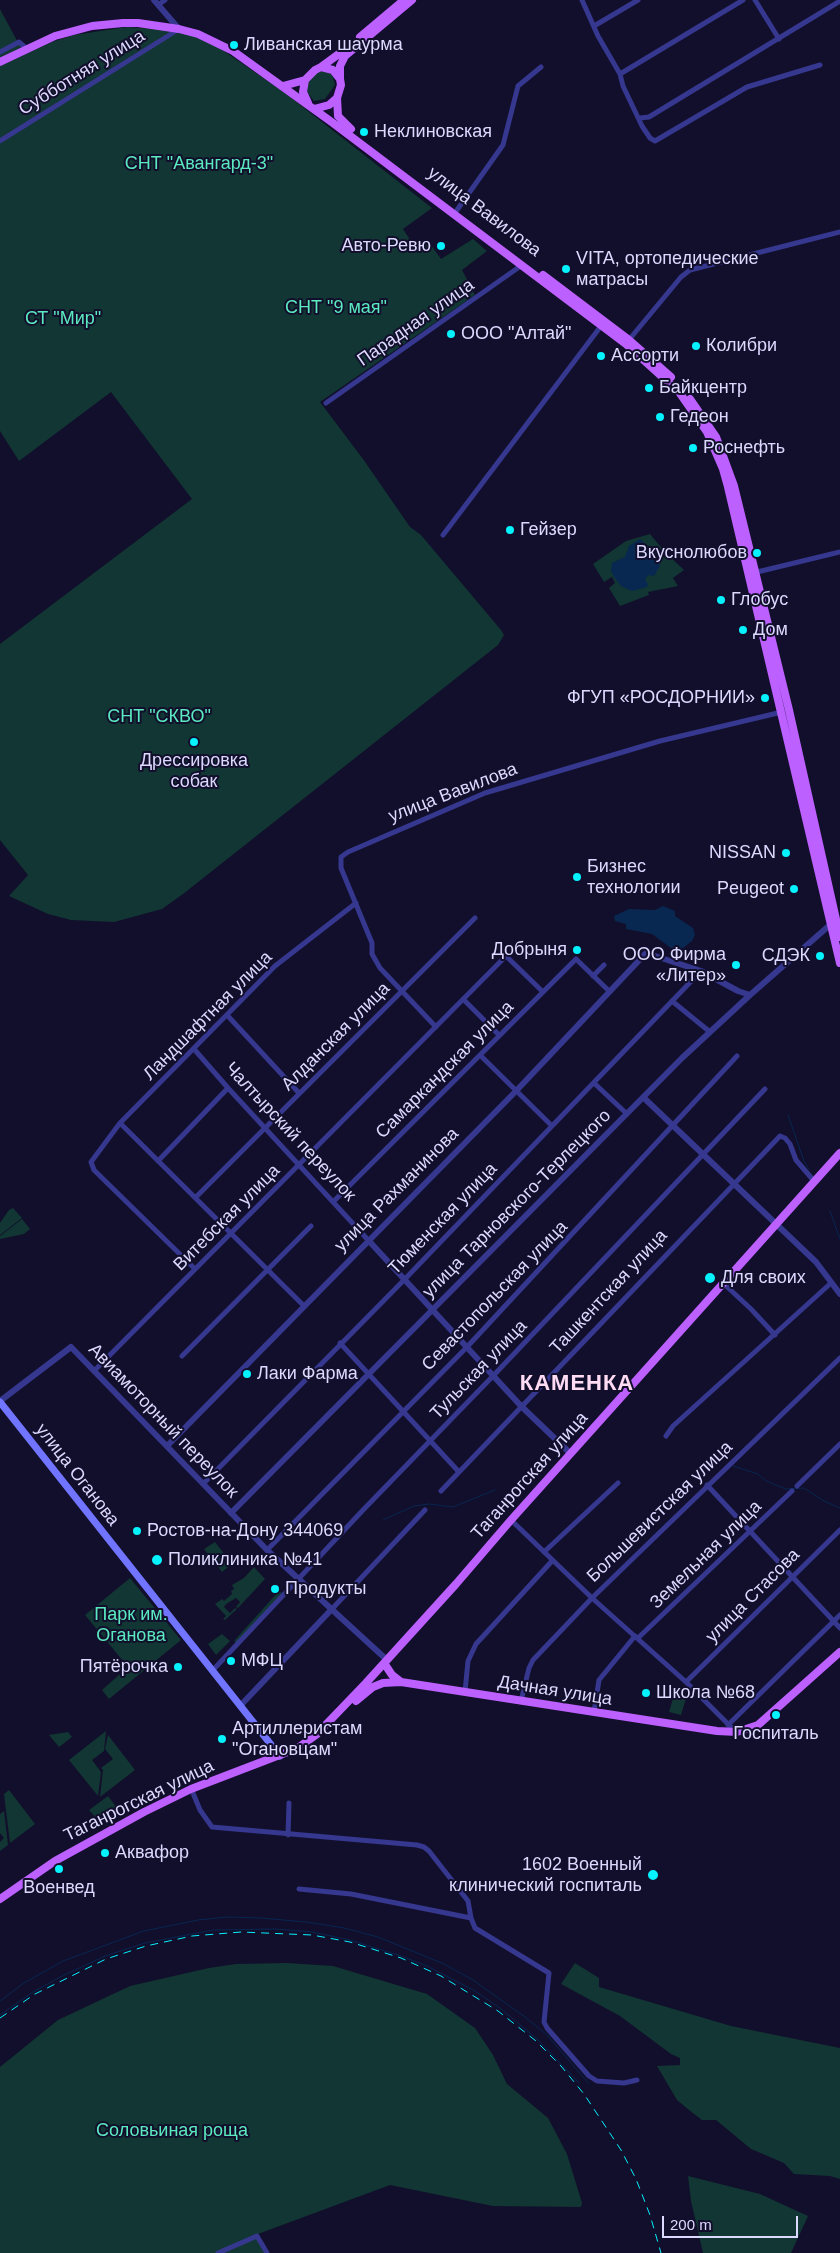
<!DOCTYPE html>
<meta charset="utf-8">
<style>
body{margin:0}
#map{position:relative;width:840px;height:2253px;overflow:hidden;background:#120f2c;font-family:Arial,sans-serif}
canvas{display:block}
.scale{position:absolute;left:662px;top:2216px;width:136px;height:22px;box-sizing:border-box;border:2px solid #dcd9ff;border-top:0;padding-left:6px;font-size:15px;line-height:18px;white-space:nowrap;color:#dcd9ff;-webkit-text-stroke:4px #120f2c;paint-order:stroke}
</style>
<div id="map">
<canvas width="840" height="2253"></canvas>
<div class="scale">200 m</div>
</div>
<script>
const c = document.querySelector('canvas').getContext('2d');
c.lineJoin = 'round';
function paint(path, color) { c.fillStyle = color; c.fill(path, 'evenodd'); }
const toPath = rows => new Path2D(rows.map(r => 'M' + r).join(''));
function trace(path, color, width, dash) { c.strokeStyle = color; c.lineWidth = width; c.lineCap = dash ? 'butt' : 'round'; c.setLineDash(dash || []); c.stroke(path); }
function drawText(font, color, halo, rows, align = 'center') {
  c.font = font + ' Arial,sans-serif'; c.lineWidth = 4; c.setLineDash([]); c.textBaseline = 'middle'; c.strokeStyle = halo; c.fillStyle = color; for (const [text, x, y, turn = 0] of rows) {
    c.save(); c.translate(x, y); c.rotate((+turn || 0) * Math.PI / 180); c.textAlign = isNaN(turn) ? turn : align; if (halo) c.strokeText(text, 0, 0); c.fillText(text, 0, 0); c.restore();
  }
}
paint(toPath([
 [0,9,22,50,0,61],
 [127,27,169,30,192,35,221,49,285,93,432,208,403,229,416,249,428,241,441,259,473,239,487,251,462,270,475,295,320,402,363,459,410,527,421,535,501,630,504,635,498,645,183,894,162,909,114,922,71,920,48,914,9,896,28,875,0,840,0,644,192,499,111,392,19,461,0,431,0,66,52,42,74,35],
 [323,71,330,72,333,77,335,85,325,99,314,101,307,92,308,81,318,72],
 [650,534,665,552,684,570,673,578,678,586,648,592,649,595,620,606,609,588,615,583,612,577,604,582,593,564,626,541],
 [13,1208,22,1218,0,1235,0,1223,9,1210],
 [22,1219,30,1229,24,1234,0,1239,0,1236],
 [215,1542,232,1564,222,1572,204,1549],
 [254,1567,265,1579,238,1608,236,1607,240,1602,236,1598,226,1604,224,1607,230,1613,235,1608,237,1609,225,1620,223,1619,226,1616,215,1604,222,1599,224,1601,232,1594,231,1591,234,1589,232,1585,244,1578],
 [130,1578,181,1640,109,1699,102,1690,128,1667,85,1615],
 [279,1591,282,1593,237,1643,234,1641],
 [222,1634,230,1641,216,1655,208,1644],
 [675,1692,687,1695,681,1715,669,1712],
 [106,1731,104,1751,92,1760,101,1772,98,1796,69,1760],
 [68,1732,72,1737,59,1747,49,1735],
 [108,1735,135,1770,100,1797,103,1770,101,1768,113,1759,105,1749],
 [9,1790,35,1824,10,1843,4,1794],
 [108,1796,118,1809,97,1819,89,1810],
 [4,1811,8,1845,0,1851,0,1842,4,1838,0,1833,0,1814],
 [287,1963,333,1966,427,1994,475,2028,493,2055,507,2084,548,2118,567,2154,582,2203,581,2207,493,2206,390,2185,258,2234,268,2253,0,2253,0,2067,58,2020,130,1986,209,1968,236,1964],
 [575,1963,599,1978,599,1987,731,2026,840,2048,840,2179,830,2176,794,2174,784,2163,751,2149,716,2120,702,2120,689,2110,677,2100,657,2066,680,2065,680,2058,671,2054,620,2016,561,1984],
 [688,2176,760,2194,808,2216,791,2253,703,2253,691,2201]
]), '#113633');
paint(toPath([
 [640,539,657,557,660,566,654,576,648,575,645,580,648,584,647,587,632,591,621,586,615,578,611,571,612,563,625,557,629,546],
 [663,906,675,911,675,916,693,928,695,935,692,941,682,949,675,951,652,934,626,929,626,924,615,921,614,916,629,909,655,910]
]), '#082751');
trace(toPath([
 [788,1115,804,1161,809,1169],
 [830,1211,840,1239],
 [733,1466,758,1474,766,1481,786,1489,804,1488,824,1501,840,1508],
 [383,1520,414,1506,429,1504,453,1507,495,1490],
 [0,2001,24,1983,63,1961,144,1931,198,1920,227,1917,261,1918,306,1922,344,1928,378,1937,444,1964,473,1980,525,2017,547,2035,589,2084],
 [0,2015,33,1992,62,1976,105,1956,145,1943,213,1930,276,1929,312,1932,350,1940,401,1956,427,1966,475,1991,500,2008,537,2039,579,2083]
]), '#082751', 1);
trace(toPath([
 [582,0,598,36,620,74,623,86,642,126,650,138,655,141,747,87,820,65],
 [755,0,779,39],
 [158,5,165,0],
 [594,26,638,0],
 [0,52,19,42,27,49],
 [620,74,743,0],
 [640,118,649,117,840,1],
 [0,141,179,29],
 [457,210,503,145,518,86,541,67],
 [628,341,681,277,690,270,840,232],
 [326,403,522,265],
 [443,535,601,326],
 [753,573,840,552],
 [593,976,604,965],
 [463,999,499,1035],
 [672,1001,710,1032],
 [227,1015,299,1093],
 [436,1027,380,968,372,954,372,943,341,868,341,857,348,852,485,793,660,741,782,712],
 [194,1049,228,1088,369,1241],
 [480,1055,552,1126],
 [594,1083,627,1114],
 [120,1123,304,1306],
 [158,1161,228,1088],
 [196,1197,475,918],
 [334,1201,576,959,609,991],
 [195,1269,94,1170,91,1162,120,1123,275,966,356,903],
 [723,1283,751,1309,775,1335],
 [340,1343,459,1472],
 [182,1356,311,1226],
 [94,1371,506,956,543,992],
 [666,1436,673,1426,831,1283],
 [203,1484,404,1280,701,971],
 [707,1485,840,1628],
 [797,1486,840,1444],
 [441,1491,780,1136,785,1138,790,1144,796,1160,814,1181],
 [511,1520,592,1598,686,1682,736,1732],
 [267,1550,467,1347,737,1056],
 [544,1552,618,1483],
 [331,1610,425,1510],
 [638,1638,792,1491],
 [213,1670,364,1509,493,1376,765,1089],
 [686,1682,840,1530],
 [465,1692,468,1661,476,1644,552,1561],
 [521,1701,529,1668,533,1660,592,1598,840,1358],
 [594,1712,599,1680,635,1636],
 [728,1725,840,1615],
 [193,1793,200,1810,212,1827,417,1845,424,1847,429,1851,468,1901,471,1918],
 [288,1835,289,1803],
 [299,1889,351,1894,471,1918,475,1928,549,1973,544,2022,547,2028,589,2076,597,2081,624,2083,637,2080],
 [218,2253,257,2236,267,2253]
]), '#36378e', 5);
trace(toPath([
 [154,0,179,29],
 [644,1098,816,1262,840,1294],
 [369,1241,521,1406,570,1453],
 [0,1401,71,1347,267,1550,387,1660],
 [167,1446,517,1090,646,953,701,971,738,991,750,995],
 [231,1513,682,1058,750,995,831,924],
 [241,1705,331,1610]
]), '#36378e', 6);
trace(toPath([
 [0,1402,280,1756]
]), '#7074ff', 7);
trace(toPath([
 [360,37,404,0],
 [0,62,55,36,92,26,123,23,138,23,179,29,198,34,233,51,333,123,626,344,679,392,707,432,723,469,728,487,840,963],
 [321,67,347,48],
 [340,79,340,66,345,56,412,0],
 [283,86,305,80],
 [308,103,303,92,305,80,315,70,321,67,333,70,340,79,341,85,337,98,338,116,351,129],
 [314,109,329,105,337,98],
 [543,275,629,340,671,377],
 [690,399,716,437,734,486,789,710,840,937],
 [384,1663,392,1675,401,1682],
 [356,1701,373,1687,383,1683,401,1682,717,1731,737,1732,758,1725,840,1652],
 [0,1899,55,1861,144,1812,191,1789,298,1748,317,1734,366,1683,456,1584,511,1520,840,1153]
]), '#bc60ff', 8);
trace(toPath([
 [0,2018,35,1994,106,1959,146,1946,192,1936,241,1932,312,1935,350,1942,401,1958,441,1976,498,2011,536,2041,561,2066,584,2094,621,2150,636,2179,650,2215,661,2253]
]), '#05f2ff', 1, [8, 6]);
for (const [x, y, r, color] of [
 [234,45,5,"#05f2ff"],
 [364,132,5,"#05f2ff"],
 [441,246,5,"#05f2ff"],
 [566,269,5,"#05f2ff"],
 [451,334,5,"#05f2ff"],
 [696,346,5,"#05f2ff"],
 [601,356,5,"#05f2ff"],
 [649,388,5,"#05f2ff"],
 [660,417,5,"#05f2ff"],
 [693,448,5,"#05f2ff"],
 [510,530,5,"#05f2ff"],
 [757,553,5,"#05f2ff"],
 [721,600,5,"#05f2ff"],
 [743,630,5,"#05f2ff"],
 [765,698,5,"#05f2ff"],
 [194,742,5,"#05f2ff"],
 [786,853,5,"#05f2ff"],
 [577,877,5,"#05f2ff"],
 [794,889,5,"#05f2ff"],
 [577,950,5,"#05f2ff"],
 [820,956,5,"#05f2ff"],
 [736,965,5,"#05f2ff"],
 [710,1278,6,"#05f2ff"],
 [247,1374,5,"#05f2ff"],
 [137,1531,5,"#05f2ff"],
 [157,1560,6,"#05f2ff"],
 [275,1589,5,"#05f2ff"],
 [231,1661,5,"#05f2ff"],
 [178,1667,5,"#05f2ff"],
 [646,1693,5,"#05f2ff"],
 [776,1715,5,"#05f2ff"],
 [222,1739,5,"#05f2ff"],
 [105,1853,5,"#05f2ff"],
 [59,1869,5,"#05f2ff"],
 [653,1875,6,"#05f2ff"]
]) { const dot = new Path2D(); dot.arc(x, y, r, 0, 2 * Math.PI); c.fillStyle = color; c.fill(dot); trace(dot, '#120f2c', 2); }
drawText('18px', '#dcd9ff', '#120f2c', [
 ["Ливанская шаурма",244,45],
 ["Неклиновская",374,132],
 ["Авто-Ревю",431,246,"right"],
 ["VITA, ортопедические",576,259],
 ["матрасы",576,280],
 ["ООО \"Алтай\"",461,334],
 ["Колибри",706,346],
 ["Ассорти",611,356],
 ["Байкцентр",659,388],
 ["Гедеон",670,417],
 ["Роснефть",703,448],
 ["Гейзер",520,530],
 ["Вкуснолюбов",747,553,"right"],
 ["Глобус",731,600],
 ["Дом",753,630],
 ["ФГУП «РОСДОРНИИ»",755,698,"right"],
 ["Дрессировка",194,761,"center"],
 ["собак",194,782,"center"],
 ["NISSAN",776,853,"right"],
 ["Бизнес",587,867],
 ["технологии",587,888],
 ["Peugeot",784,889,"right"],
 ["Добрыня",567,950,"right"],
 ["ООО Фирма",726,955,"right"],
 ["«Литер»",726,976,"right"],
 ["СДЭК",810,956,"right"],
 ["Для своих",721,1278],
 ["Лаки Фарма",257,1374],
 ["Ростов-на-Дону 344069",147,1531],
 ["Поликлиника №41",168,1560],
 ["Продукты",285,1589],
 ["МФЦ",241,1661],
 ["Пятёрочка",168,1667,"right"],
 ["Школа №68",656,1693],
 ["Артиллеристам",232,1729],
 ["\"Огановцам\"",232,1750],
 ["Госпиталь",776,1734,"center"],
 ["Аквафор",115,1853],
 ["1602 Военный",642,1865,"right"],
 ["клинический госпиталь",642,1886,"right"],
 ["Военвед",59,1888,"center"]
], 'left');
drawText('18px', '#dcd9ff', '#120f2c', [
 ["Субботняя улица",82,73,-32],
 ["улица Вавилова",484,212,37],
 ["Парадная улица",416,323,-35],
 ["улица Вавилова",453,793,-21],
 ["Ландшафтная улица",208,1016,-45],
 ["Алданская улица",336,1037,-45],
 ["Самаркандская улица",445,1070,-45],
 ["Чалтырский переулок",290,1132,47],
 ["улица Рахманинова",397,1190,-45],
 ["улица Тарновского-Терлецкого",517,1204,-45],
 ["Витебская улица",227,1218,-45],
 ["Тюменская улица",443,1219,-46],
 ["Ташкентская улица",609,1292,-47],
 ["Севастопольская улица",495,1296,-46],
 ["Тульская улица",479,1370,-46],
 ["Авиамоторный переулок",163,1421,46],
 ["улица Оганова",77,1475,52],
 ["Таганрогская улица",530,1476,-48],
 ["Большевистская улица",660,1512,-44],
 ["Земельная улица",706,1555,-44],
 ["улица Стасова",753,1596,-45],
 ["Дачная улица",555,1691,9],
 ["Таганрогская улица",139,1801,-26]
]);
drawText('18px', '#5beabf', '#120f2c', [
 ["СНТ \"Авангард-3\"",199,164],
 ["СНТ \"9 мая\"",336,308],
 ["СТ \"Мир\"",63,319],
 ["СНТ \"СКВО\"",159,717],
 ["Парк им.",131,1615],
 ["Оганова",131,1636],
 ["Соловьиная роща",172,2131]
]);
c.letterSpacing = '1px';
drawText('bold 22px', '#ffdbf4', '#120f2c', [
 ["КАМЕНКА",577,1384]
]);
c.letterSpacing = '0px';
</script>
